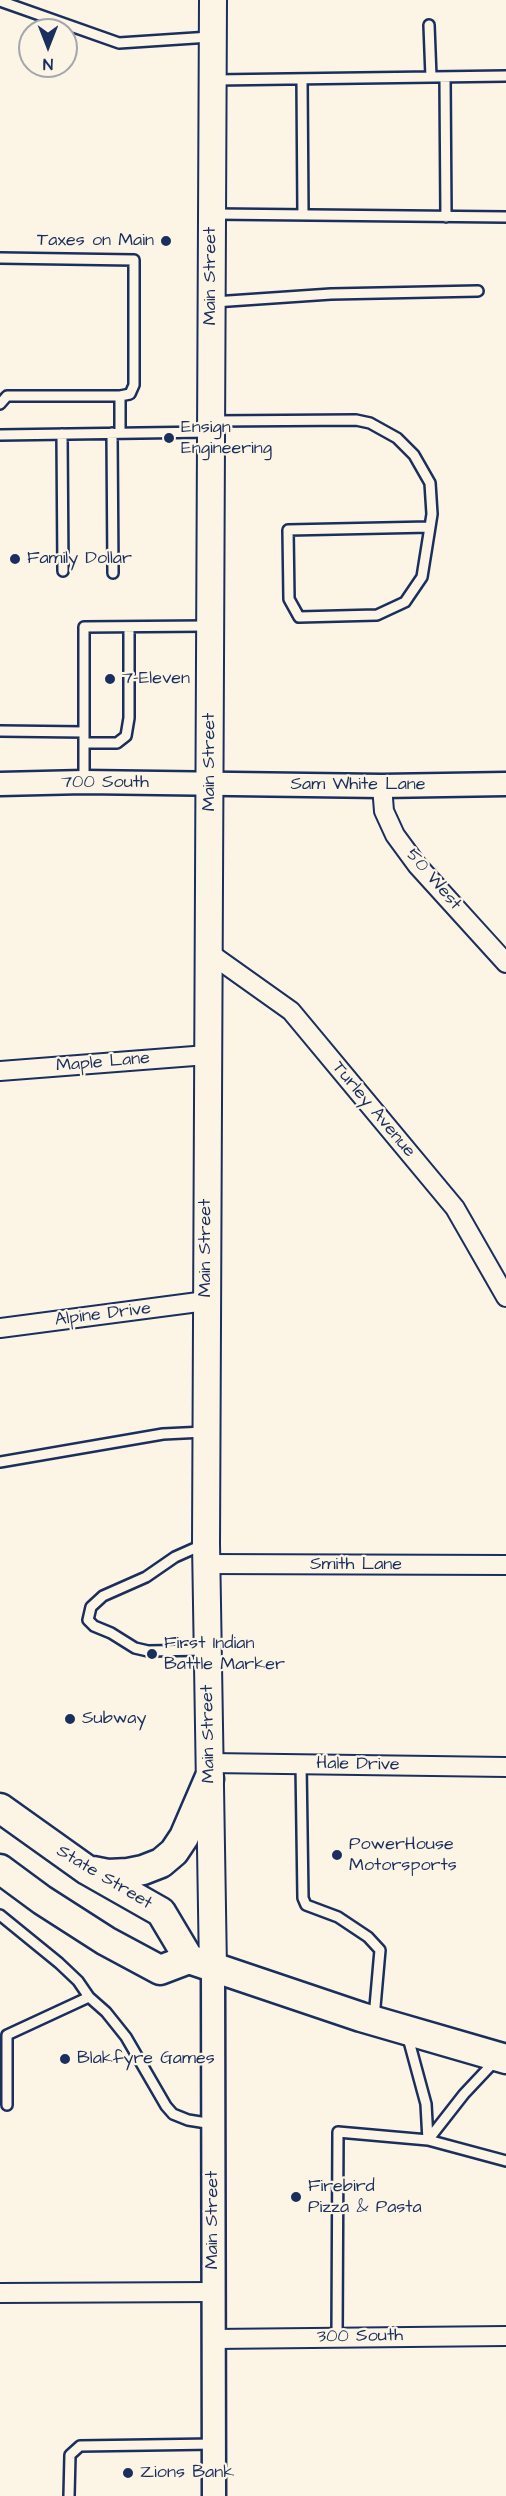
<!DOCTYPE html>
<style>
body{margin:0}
#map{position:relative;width:506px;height:2496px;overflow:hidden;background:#fcf5e5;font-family:"Architects Daughter",sans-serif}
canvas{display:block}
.north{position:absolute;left:18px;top:18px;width:60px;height:60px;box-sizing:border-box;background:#fcf5e5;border:2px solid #a2a6af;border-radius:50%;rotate:180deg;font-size:16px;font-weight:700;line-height:24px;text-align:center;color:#1b2f5e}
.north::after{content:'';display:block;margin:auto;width:21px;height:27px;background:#1b2f5e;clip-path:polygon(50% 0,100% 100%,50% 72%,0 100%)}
</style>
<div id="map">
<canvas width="506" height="2496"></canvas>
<div class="north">N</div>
</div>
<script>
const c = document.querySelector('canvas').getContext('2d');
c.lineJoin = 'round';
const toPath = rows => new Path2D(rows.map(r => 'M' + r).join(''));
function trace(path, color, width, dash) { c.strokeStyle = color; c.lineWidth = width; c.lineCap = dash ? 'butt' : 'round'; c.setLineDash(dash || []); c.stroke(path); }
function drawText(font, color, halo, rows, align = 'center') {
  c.font = font + ' "Architects Daughter",sans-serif'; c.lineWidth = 4.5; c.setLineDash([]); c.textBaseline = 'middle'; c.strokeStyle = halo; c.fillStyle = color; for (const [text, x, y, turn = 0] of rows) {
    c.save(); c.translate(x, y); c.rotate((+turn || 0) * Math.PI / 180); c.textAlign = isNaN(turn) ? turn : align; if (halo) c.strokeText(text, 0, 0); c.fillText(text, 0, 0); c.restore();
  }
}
const service = toPath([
 [0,1,119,43,210,37],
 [429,25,431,77],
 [445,77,446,217],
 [302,79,303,215],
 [215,80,506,76],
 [214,214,506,217],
 [0,258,134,260,134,385,130,394,120,396,120,433],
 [214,302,331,294,478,291],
 [0,404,7,396,120,396],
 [213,421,356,420,370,423,397,438,414,455,430,483,432,514,430,527,422,577,405,602,377,615,299,617,289,599,288,530,430,527],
 [112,433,113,573],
 [62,434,63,571],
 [0,435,210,432],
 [0,731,84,732],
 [84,743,117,743,126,736,129,718,129,627],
 [84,782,84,627,207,626],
 [0,1462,163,1434,204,1432],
 [202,1545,175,1557,146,1577,103,1596,91,1607,88,1620,94,1626,111,1633,135,1648,148,1651,205,1650],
 [301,1764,303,1898,306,1905,338,1917,368,1937,380,1950,374,2018],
 [0,1915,59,1963,78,1981,89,1997],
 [407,2034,426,2104,428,2140,464,2094,495,2061],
 [7,2105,7,2035,89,1997,106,2012,126,2037,166,2106,173,2114,188,2120,213,2124],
 [337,2337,338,2132,428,2140,506,2161],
 [69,2496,70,2455,80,2446,214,2444]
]);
const minor = toPath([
 [382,786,384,811,395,835,417,865,506,963],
 [208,952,291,1011,455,1208,506,1297],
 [0,1071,207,1055],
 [0,1328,206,1301],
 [206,1564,506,1565],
 [210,1763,506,1767],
 [0,2293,213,2292],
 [214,2339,506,2336]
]);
const tertiary = toPath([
 [0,784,84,782,382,786,506,784],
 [213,1969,214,2496]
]);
const secondary = toPath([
 [213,1969,206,1543,213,0]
]);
const primary = toPath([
 [0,1808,87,1870,161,1912,189,1959],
 [0,1869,42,1900,106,1941,160,1970,189,1959],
 [93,1871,108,1874,128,1873,143,1870,161,1863,174,1852,184,1837,209,1779],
 [189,1959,361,2017,506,2059]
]);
trace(service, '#1b2f5e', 14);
trace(minor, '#1b2f5e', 22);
trace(tertiary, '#1b2f5e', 27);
trace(secondary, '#1b2f5e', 30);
trace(primary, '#1b2f5e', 33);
trace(service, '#fcf5e5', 9);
trace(minor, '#fcf5e5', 18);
trace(tertiary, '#fcf5e5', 22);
trace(secondary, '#fcf5e5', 26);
trace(primary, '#fcf5e5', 28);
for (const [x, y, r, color] of [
 [166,241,6,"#1b2f5e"],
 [169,438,6,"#1b2f5e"],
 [15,559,6,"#1b2f5e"],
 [110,679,6,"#1b2f5e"],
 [152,1654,6,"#1b2f5e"],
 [70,1719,6,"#1b2f5e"],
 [337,1855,6,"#1b2f5e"],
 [65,2059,6,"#1b2f5e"],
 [296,2197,6,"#1b2f5e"],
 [128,2473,6,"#1b2f5e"]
]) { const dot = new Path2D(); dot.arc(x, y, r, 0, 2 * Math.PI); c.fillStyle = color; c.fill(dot); trace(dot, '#fcf5e5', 2); }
drawText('18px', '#1b2f5e', '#fcf5e5', [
 ["Taxes on Main",154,241,"right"],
 ["Ensign",181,428],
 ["Engineering",181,449],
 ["Family Dollar",27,559],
 ["7-Eleven",122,679],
 ["First Indian",164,1644],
 ["Battle Marker",164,1665],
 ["Subway",82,1719],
 ["PowerHouse",349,1845],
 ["Motorsports",349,1866],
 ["Blakfyre Games",77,2059],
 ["Firebird",308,2187],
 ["Pizza & Pasta",308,2208],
 ["Zions Bank",140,2473]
], 'left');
drawText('18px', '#1b2f5e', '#fcf5e5', [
 ["Main Street",211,276,-90],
 ["Main Street",210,762,-90],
 ["700 South",105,783],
 ["Sam White Lane",358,785],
 ["50 West",433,880,49],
 ["Maple Lane",103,1063,-5],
 ["Turley Avenue",373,1110,50],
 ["Main Street",206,1248,-90],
 ["Alpine Drive",103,1315,-7],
 ["Smith Lane",356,1565],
 ["Main Street",209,1734,-91],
 ["Hale Drive",358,1765,1],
 ["State Street",104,1878,31],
 ["Main Street",213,2220,-90],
 ["300 South",360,2337,-1]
]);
</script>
